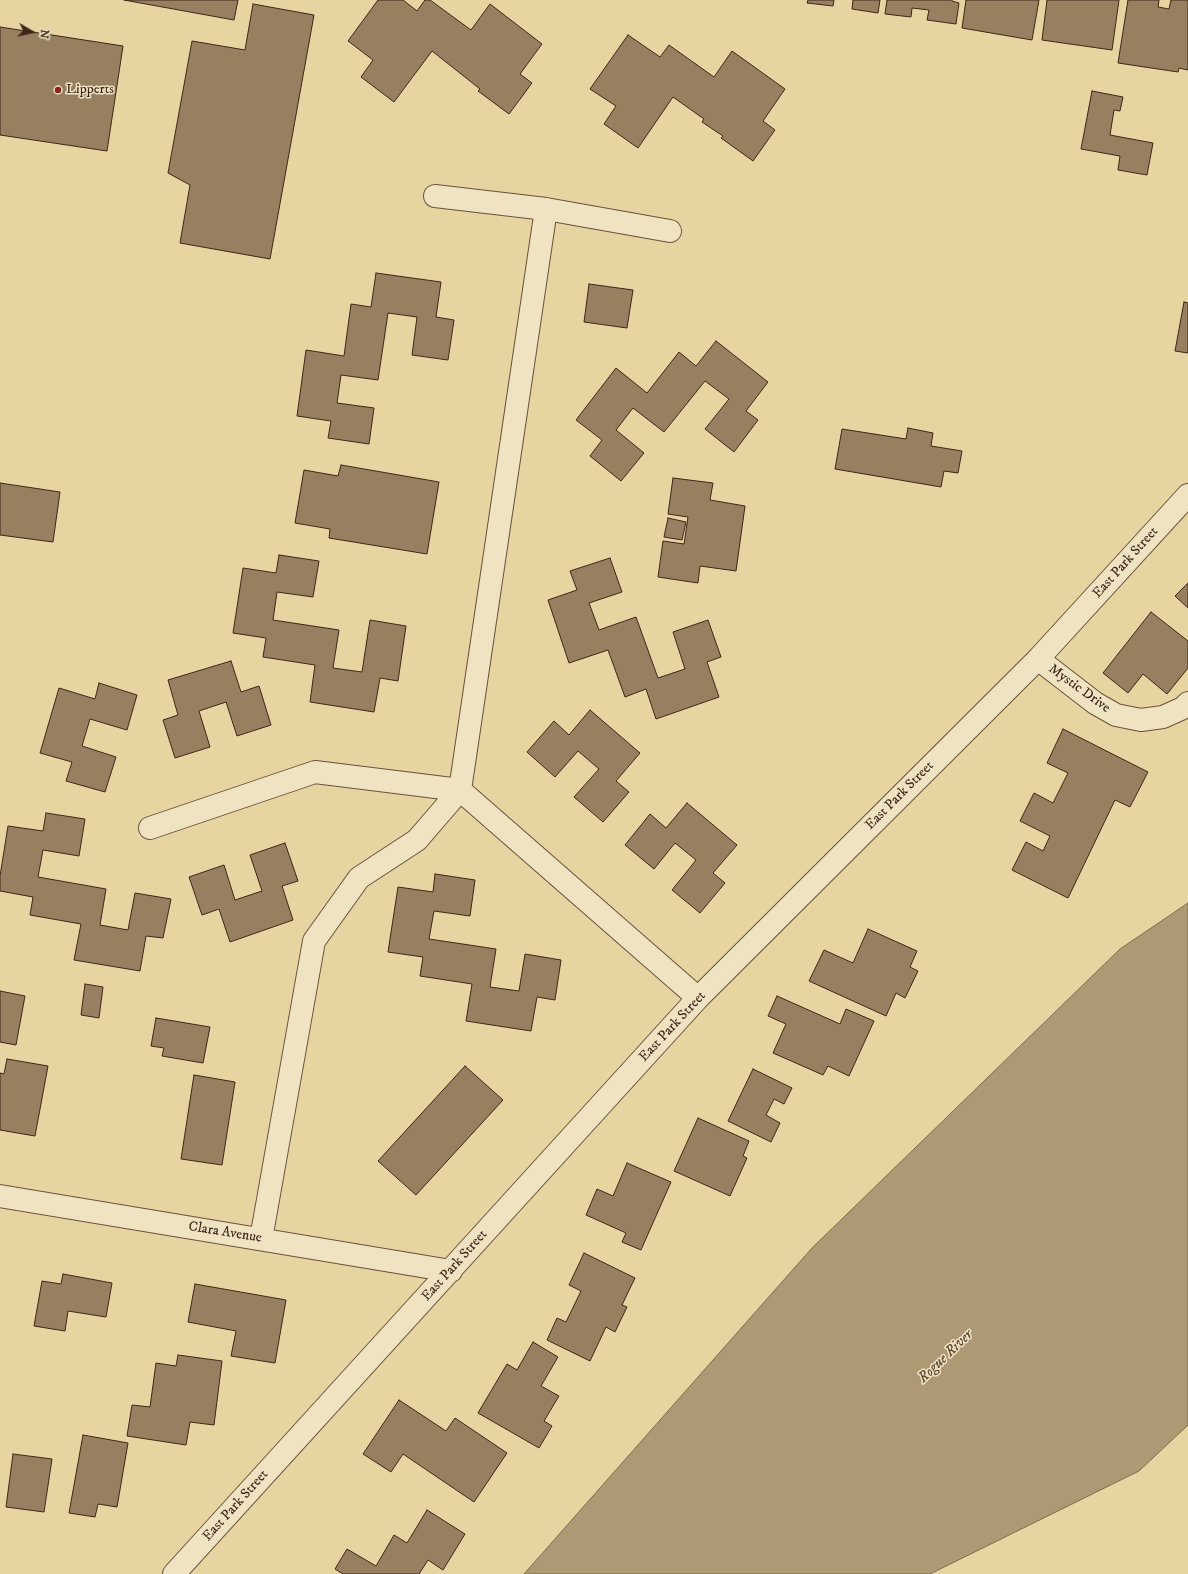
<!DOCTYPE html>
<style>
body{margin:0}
#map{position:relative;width:1188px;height:1574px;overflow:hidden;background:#e6d4a1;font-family:"IM FELL DW Pica",serif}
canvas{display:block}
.north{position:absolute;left:12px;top:12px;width:40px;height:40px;-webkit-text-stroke:3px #efe3c2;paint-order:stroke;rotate:99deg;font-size:11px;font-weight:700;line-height:16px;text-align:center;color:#3f261a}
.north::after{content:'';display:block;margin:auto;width:14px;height:18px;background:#3f261a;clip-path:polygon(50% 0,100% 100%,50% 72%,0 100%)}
</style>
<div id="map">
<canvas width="1188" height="1574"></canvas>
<div class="north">N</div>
</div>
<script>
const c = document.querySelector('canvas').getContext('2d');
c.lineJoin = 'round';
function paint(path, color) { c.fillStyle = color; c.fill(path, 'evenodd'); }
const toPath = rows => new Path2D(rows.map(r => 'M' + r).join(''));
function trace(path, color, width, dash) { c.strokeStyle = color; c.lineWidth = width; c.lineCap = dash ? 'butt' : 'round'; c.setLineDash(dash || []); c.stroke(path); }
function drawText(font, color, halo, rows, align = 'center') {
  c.font = font + ' "IM FELL DW Pica",serif'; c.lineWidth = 3; c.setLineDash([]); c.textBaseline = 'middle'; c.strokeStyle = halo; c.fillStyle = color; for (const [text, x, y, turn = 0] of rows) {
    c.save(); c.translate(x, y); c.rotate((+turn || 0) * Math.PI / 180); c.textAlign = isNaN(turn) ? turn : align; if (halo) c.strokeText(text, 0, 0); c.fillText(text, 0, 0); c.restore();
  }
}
const water = toPath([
 [1188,903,1188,1425,1139,1471,930,1574,524,1574,812,1248,1120,949,1188,903]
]);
paint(water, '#ad9973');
trace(water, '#816b4f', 1);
const building = toPath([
 [124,0,238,0,234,20,124,0],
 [378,0,403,0,417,11,425,0,430,0,471,30,490,4,542,44,520,74,532,83,509,114,478,91,480,89,432,51,394,102,361,77,373,60,348,41,378,0],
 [808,0,834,0,833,6,807,3,808,0],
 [853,0,880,0,878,13,852,9,853,0],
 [887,0,952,0,952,1,959,3,956,24,927,20,929,10,912,8,911,17,885,14,887,0],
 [966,0,1039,0,1032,40,962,28,966,0],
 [1047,0,1119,0,1112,50,1042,40,1047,0],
 [1128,0,1159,0,1158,7,1169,9,1171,0,1188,0,1188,70,1179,68,1178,72,1118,63,1128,0],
 [253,4,314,15,270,259,180,243,190,185,168,173,192,41,245,50,253,4],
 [0,27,123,46,107,151,0,135,0,27],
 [628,35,660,57,669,45,714,77,732,51,785,89,763,121,775,130,753,161,721,138,723,136,702,122,704,119,673,97,638,148,604,124,616,106,590,89,628,35],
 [1092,91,1123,97,1120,111,1114,110,1110,135,1153,143,1147,175,1118,170,1120,156,1081,149,1092,91],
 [376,273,441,282,436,317,454,320,448,360,412,355,417,317,388,313,378,380,341,375,337,403,374,408,369,444,328,438,331,421,297,416,306,350,344,356,351,304,371,307,376,273],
 [589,284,633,290,627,328,584,322,589,284],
 [1184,302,1188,303,1188,353,1175,351,1184,302],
 [716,341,768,382,746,411,758,420,734,452,705,429,729,399,705,381,664,432,633,408,616,430,644,453,621,481,590,456,602,440,576,420,616,368,647,393,679,352,696,366,716,341],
 [908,428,933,433,931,446,962,451,958,473,944,471,941,487,835,469,842,429,906,439,908,428],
 [341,465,439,482,427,554,329,538,330,529,295,523,304,470,338,476,341,465],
 [673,478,713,483,710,500,745,506,736,571,700,566,698,583,658,577,663,541,684,544,688,517,668,514,673,478],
 [0,483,60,492,53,542,0,535,0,483],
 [668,518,686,522,682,540,664,537,668,518],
 [279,555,319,561,313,597,277,592,273,620,339,630,333,668,362,672,370,620,406,626,398,681,380,678,374,712,310,702,315,665,263,657,266,638,233,633,243,568,276,573,279,555],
 [610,558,622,592,589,603,599,630,636,617,658,678,685,669,673,632,708,620,721,657,707,662,719,697,656,719,646,689,625,697,608,650,569,663,548,600,577,590,570,571,610,558],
 [1188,583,1188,608,1175,596,1188,583],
 [1151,612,1188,641,1188,668,1167,694,1143,674,1128,693,1103,673,1151,612],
 [231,661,241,692,259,686,271,725,237,736,226,702,199,711,210,747,175,758,163,720,178,715,168,680,231,661],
 [99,683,137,695,127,730,90,719,82,746,116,757,105,792,66,781,72,762,40,753,59,688,95,699,99,683],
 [590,710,640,753,616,781,629,792,603,822,574,797,599,769,578,751,555,777,527,752,554,721,569,735,590,710],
 [1063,729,1148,772,1130,807,1115,800,1068,898,1012,870,1026,842,1043,851,1050,836,1020,821,1034,793,1053,803,1068,773,1047,763,1063,729],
 [687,803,737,845,713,873,725,883,700,913,672,890,696,860,675,843,654,869,625,845,650,814,666,828,687,803],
 [46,813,85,819,79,856,43,850,38,877,106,889,100,925,128,930,135,893,171,899,163,938,146,936,140,971,74,960,81,924,30,915,33,897,0,891,0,876,8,826,43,831,46,813],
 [285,843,298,881,282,886,293,920,230,942,219,909,202,915,189,877,224,865,235,900,262,891,250,855,285,843],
 [435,874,475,880,470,916,434,911,429,939,496,949,490,987,519,991,525,954,561,960,555,1000,537,997,531,1031,466,1021,472,984,420,976,423,957,388,952,398,887,433,892,435,874],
 [868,929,917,951,910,967,918,971,905,998,896,993,886,1016,809,981,824,950,853,963,868,929],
 [85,984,103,987,99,1018,81,1015,85,984],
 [0,991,25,996,16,1045,0,1042,0,991],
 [777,996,840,1024,846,1009,874,1021,849,1076,828,1066,823,1075,773,1053,786,1024,768,1016,777,996],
 [156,1018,210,1027,203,1063,162,1056,164,1048,151,1046,156,1018],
 [7,1059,48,1066,35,1136,0,1130,0,1073,4,1074,7,1059],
 [465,1066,503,1100,416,1195,378,1161,465,1066],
 [753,1069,792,1088,784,1104,774,1099,766,1115,780,1123,771,1142,728,1121,753,1069],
 [194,1075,235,1082,222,1165,181,1159,194,1075],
 [698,1118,749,1141,743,1156,747,1158,730,1196,674,1171,698,1118],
 [627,1163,671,1182,641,1250,622,1242,626,1233,586,1215,597,1189,613,1196,627,1163],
 [584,1253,635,1278,622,1305,627,1307,615,1332,606,1327,590,1361,547,1340,557,1318,566,1322,581,1291,569,1285,584,1253],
 [63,1274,112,1283,106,1317,68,1311,65,1331,34,1326,42,1281,61,1284,63,1274],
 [195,1284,286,1300,275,1363,231,1356,236,1331,188,1322,195,1284],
 [533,1342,558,1357,541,1386,559,1396,544,1421,552,1426,539,1448,478,1413,507,1364,517,1370,533,1342],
 [178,1355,222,1361,214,1425,190,1422,186,1445,127,1436,132,1405,150,1407,156,1363,176,1366,178,1355],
 [399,1400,446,1431,455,1418,507,1453,474,1502,403,1454,391,1472,363,1454,399,1400],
 [83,1435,128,1443,117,1507,98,1504,95,1517,69,1513,83,1435],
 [13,1454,52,1459,44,1512,6,1507,13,1454],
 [427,1510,465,1534,443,1570,428,1560,419,1574,343,1574,335,1569,347,1549,376,1566,394,1535,407,1543,427,1510]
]);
paint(building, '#968060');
trace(building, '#3f261a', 1);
const minor = toPath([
 [435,196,546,209,670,231],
 [1038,659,1095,703,1116,715,1141,720,1163,717,1183,708,1188,703],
 [150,828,315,772,460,790,698,998],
 [0,1196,451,1271],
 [261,1239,314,941,359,878,417,840,460,790,546,209],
 [174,1574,698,998,1038,659,1188,495]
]);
trace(minor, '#69523c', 24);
trace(minor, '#efe3c2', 22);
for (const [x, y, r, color] of [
 [58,90,4,"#8f2418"]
]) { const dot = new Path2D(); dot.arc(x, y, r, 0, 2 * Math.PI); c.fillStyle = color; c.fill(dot); trace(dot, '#efe3c2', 1.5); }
drawText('14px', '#3f261a', '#efe3c2', [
 ["Lipperts",66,90]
], 'left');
drawText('14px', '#3f261a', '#efe3c2', [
 ["East Park Street",1126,563,-48],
 ["Mystic Drive",1079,689,36],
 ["East Park Street",900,796,-45],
 ["East Park Street",673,1027,-47],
 ["Clara Avenue",225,1233,9],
 ["East Park Street",455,1266,-48],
 ["East Park Street",236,1506,-48]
]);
drawText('italic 15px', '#604835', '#efe3c2', [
 ["Rogue River",946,1357,-44]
]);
</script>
